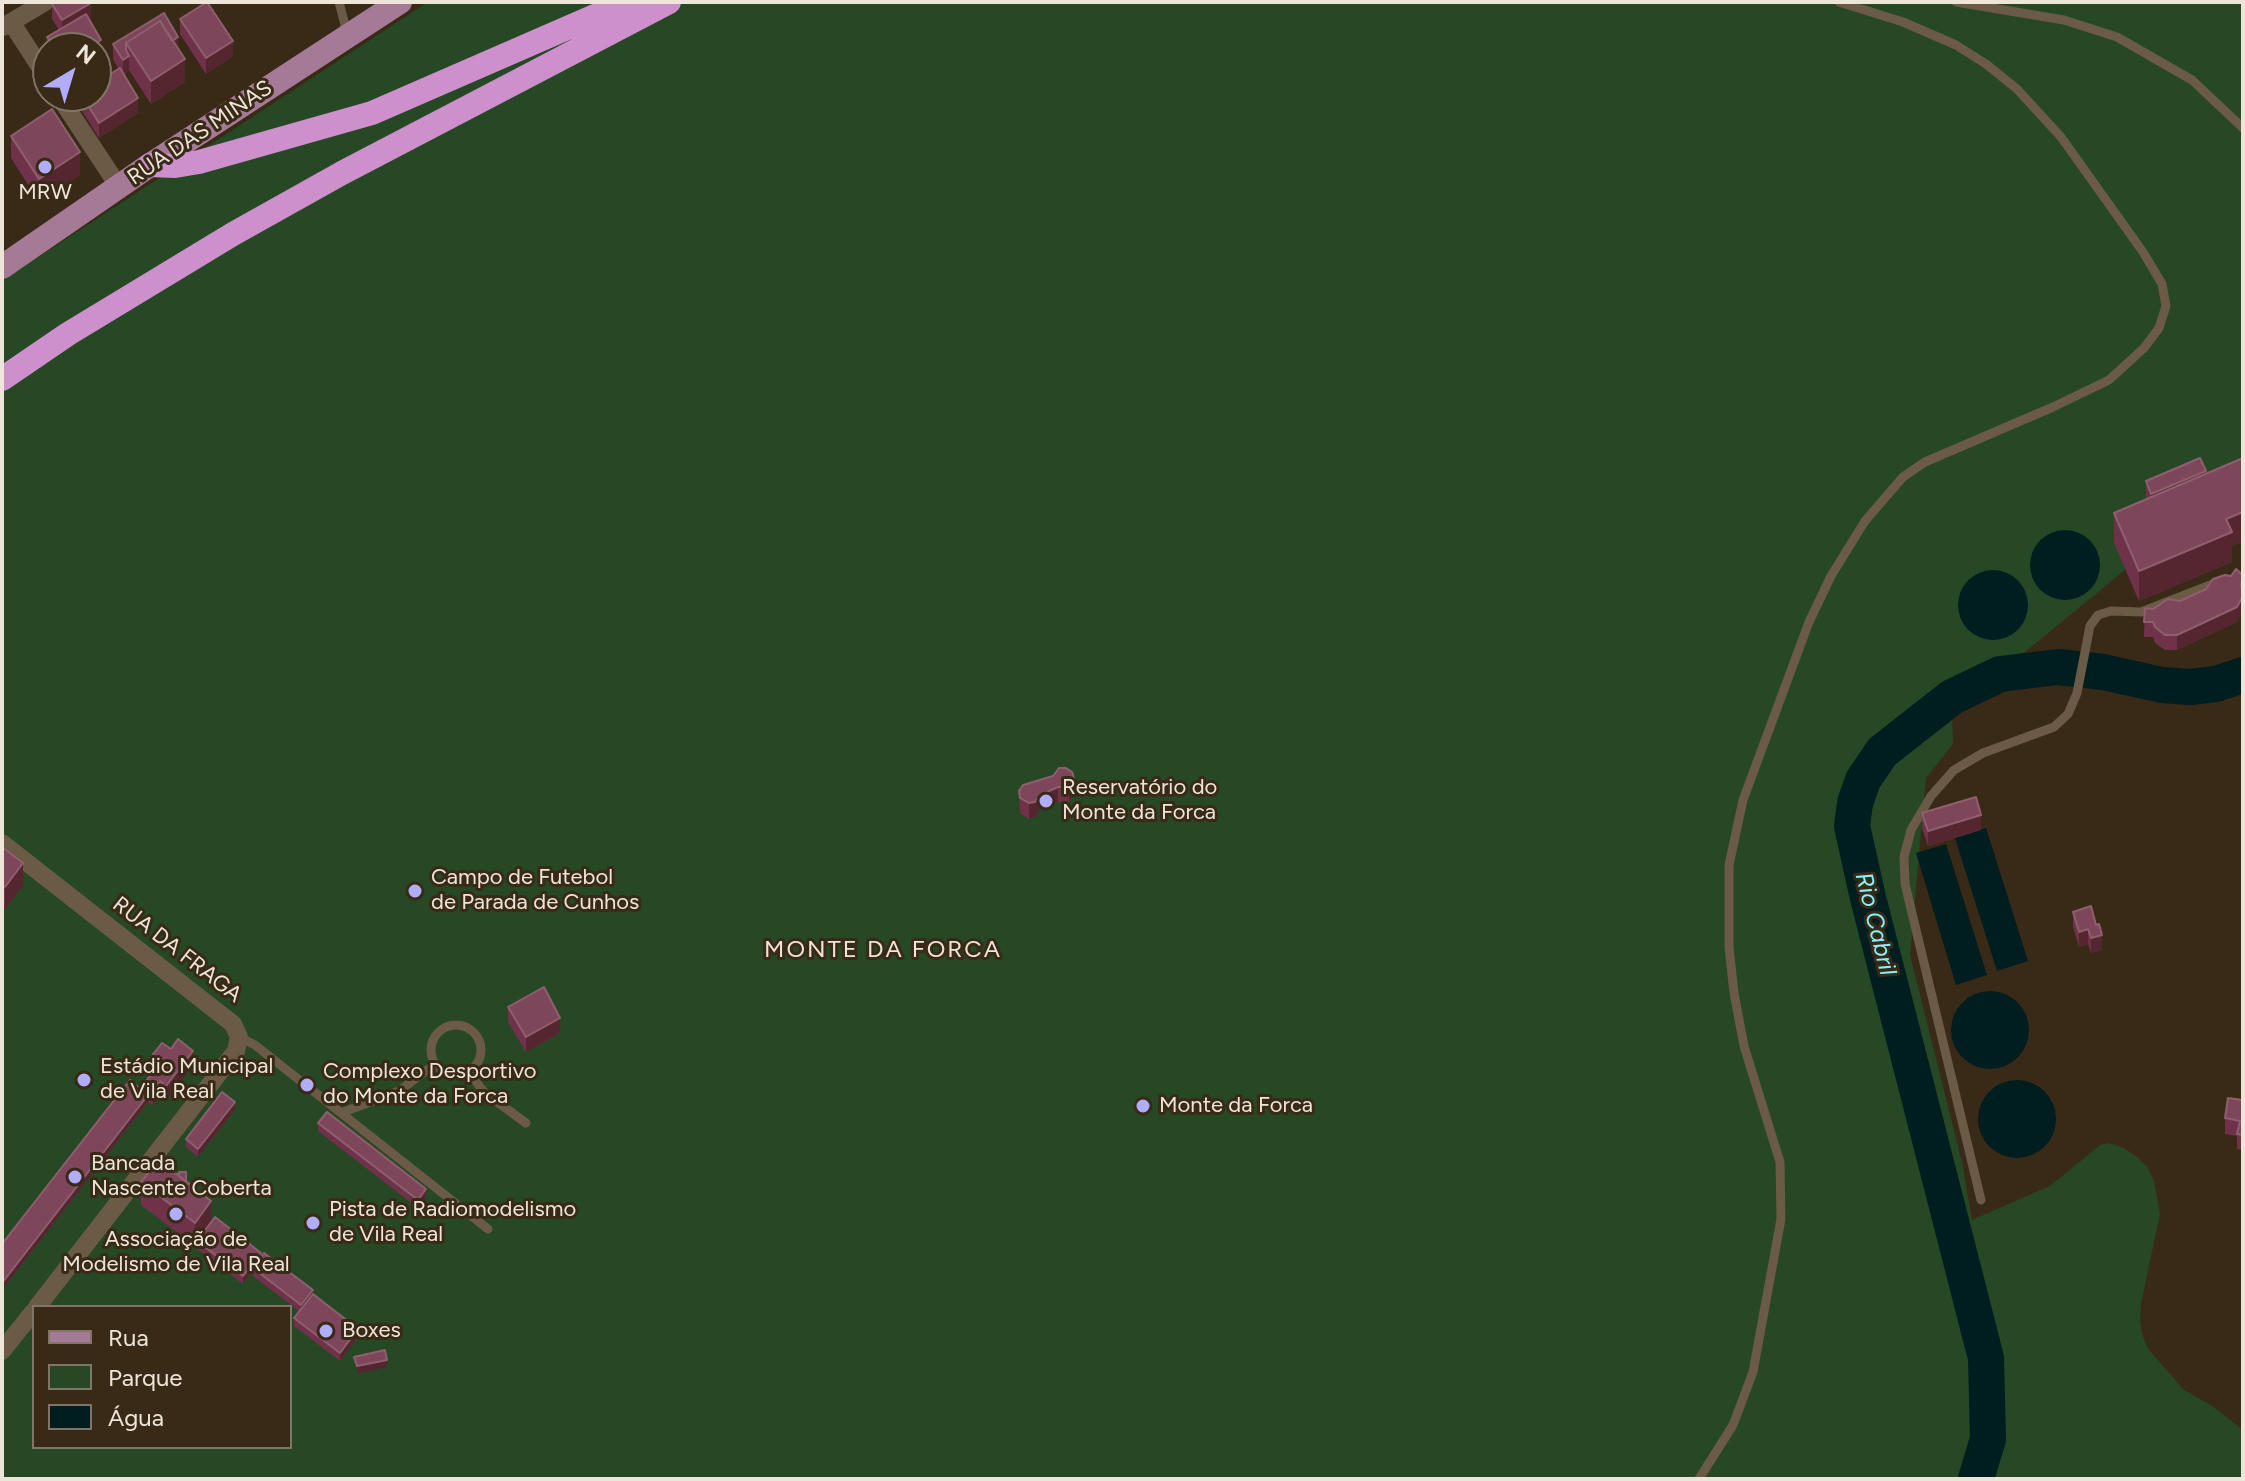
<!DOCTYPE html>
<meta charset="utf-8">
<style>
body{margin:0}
#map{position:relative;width:2245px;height:1481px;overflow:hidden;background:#392a17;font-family:Figtree,sans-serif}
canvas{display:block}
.frame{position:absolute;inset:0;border:4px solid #eee5d9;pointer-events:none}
.legend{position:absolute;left:32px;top:1305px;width:260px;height:144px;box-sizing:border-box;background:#392a17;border:2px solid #817565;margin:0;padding:10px 14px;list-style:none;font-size:24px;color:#eee5d9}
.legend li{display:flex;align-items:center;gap:16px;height:40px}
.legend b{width:40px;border:2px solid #817565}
.north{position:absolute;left:32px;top:32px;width:80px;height:80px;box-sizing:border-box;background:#392a17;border:2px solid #817565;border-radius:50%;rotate:38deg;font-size:22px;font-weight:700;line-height:32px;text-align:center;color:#eee5d9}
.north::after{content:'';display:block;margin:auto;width:28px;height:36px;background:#b0aefa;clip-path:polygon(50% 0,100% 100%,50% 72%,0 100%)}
</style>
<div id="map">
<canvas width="2245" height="1481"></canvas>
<div class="frame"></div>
<ul class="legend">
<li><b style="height:10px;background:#a57a96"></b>Rua</li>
<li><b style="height:22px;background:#264824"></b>Parque</li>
<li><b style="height:22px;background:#001d20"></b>Água</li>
</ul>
<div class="north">N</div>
</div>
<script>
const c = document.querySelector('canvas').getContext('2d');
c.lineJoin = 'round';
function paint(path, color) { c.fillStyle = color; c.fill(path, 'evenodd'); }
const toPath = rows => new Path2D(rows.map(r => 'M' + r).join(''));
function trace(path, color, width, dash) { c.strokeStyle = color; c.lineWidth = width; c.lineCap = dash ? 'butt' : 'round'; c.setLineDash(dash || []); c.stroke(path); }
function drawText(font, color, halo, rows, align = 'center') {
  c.font = font + ' Figtree,sans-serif'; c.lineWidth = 6; c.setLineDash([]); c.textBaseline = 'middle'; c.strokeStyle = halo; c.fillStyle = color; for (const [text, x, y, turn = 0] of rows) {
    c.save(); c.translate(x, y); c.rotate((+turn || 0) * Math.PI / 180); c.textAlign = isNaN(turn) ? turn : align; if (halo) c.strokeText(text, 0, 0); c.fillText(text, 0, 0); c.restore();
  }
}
paint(toPath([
 [428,2,2243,2,2243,473,1952,712,1953,744,1926,778,1910,955,1962,1162,1972,1220,2050,1186,2100,1145,2109,1143,2124,1148,2137,1157,2147,1167,2154,1181,2160,1214,2141,1303,2140,1319,2142,1334,2148,1349,2184,1390,2212,1406,2243,1430,2243,1479,2,1479,2,281],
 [34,1307,290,1307,290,1447,34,1447]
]), '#264824');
paint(toPath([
 '2030 565a35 35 0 1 1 70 0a35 35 0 1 1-70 0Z',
 '1958 605a35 35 0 1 1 70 0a35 35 0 1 1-70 0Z',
 [1986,828,2028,961,1997,971,1955,838],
 [1946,844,1987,975,1956,985,1916,853],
 '1951 1030a39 39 0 1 1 78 0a39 39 0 1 1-78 0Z',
 '1978 1119a39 39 0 1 1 78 0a39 39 0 1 1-78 0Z'
]), '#001d20');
trace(toPath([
 [1976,1479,1988,1439,1986,1358,1868,898,1852,826,1855,803,1863,780,1882,752,1952,697,2000,674,2058,667,2103,672,2162,685,2190,687,2216,684,2243,675]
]), '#001d20', 36);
trace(toPath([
 [339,2,347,33],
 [1956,2,2064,20,2117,37,2192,80,2243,128],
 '431 1050a25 25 0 1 1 50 0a25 25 0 1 1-50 0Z',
 [239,1037,255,1045,488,1229],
 [468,1072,485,1093,526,1123],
 [341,1113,399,1091,435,1064],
 [1981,1200,1905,884,1904,857,1911,830,1931,796,1954,770,1983,753,2054,727,2068,714,2077,693,2090,626,2098,615,2111,611,2141,612,2218,582],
 [1699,1479,1733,1425,1753,1372,1781,1219,1780,1162,1744,1046,1734,993,1729,947,1729,865,1743,800,1809,622,1831,576,1865,521,1903,477,1925,462,2053,407,2109,380,2144,348,2159,328,2166,306,2162,284,2143,252,2061,137,2017,89,1986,64,1956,45,1903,22,1839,2]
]), '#6a5a46', 9);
trace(toPath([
 [11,22,48,79],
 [3,27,45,2],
 [59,96,119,187],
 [2,843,233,1024,239,1037,236,1051,37,1307],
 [2,1351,34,1311]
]), '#6a5a46', 18);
trace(toPath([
 [2,267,150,165,400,2]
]), '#a57a96', 24);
trace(toPath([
 [150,165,175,166,199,162,372,113,627,2],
 [2,379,68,334,233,234,342,173,669,2]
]), '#cd90cc', 24);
paint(toPath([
 [52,4,91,18,89,19,101,55,96,58,96,48,48,48,48,54,47,37,59,30,52,19],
 [164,13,178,49,185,82,151,104,129,70,124,75,138,113,99,138,80,108,80,96,96,96,118,68,113,59,113,44],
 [180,19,233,56,206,74,180,34],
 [11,136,80,175,39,202,11,158],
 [2206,474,2232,546,2232,562,2139,601,2114,543,2114,513,2147,499,2146,496,2146,481],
 [2243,575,2243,611,2237,622,2177,650,2165,650,2155,643,2153,637,2144,637,2145,608,2153,609,2180,601,2231,576],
 [1066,768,1074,793,1069,802,1058,802,1040,810,1035,817,1029,819,1020,813,1019,791,1053,776],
 [1922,813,1981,830,1928,846,1922,828],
 [2,847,23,886,5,909,2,907],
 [2091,906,2102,950,2091,953,2088,944,2079,947,2073,927,2073,912],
 [508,1007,560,1033,526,1052,508,1022],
 [150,1058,193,1066,166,1101,160,1096,153,1105,148,1102,2,1290,2,1244,144,1091,144,1084,151,1074],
 [2243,1100,2243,1150,2237,1149,2237,1136,2225,1134,2225,1118],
 [235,1110,198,1157,186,1147,186,1139],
 [318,1123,426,1197,418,1208,318,1131],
 [141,1182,211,1222,313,1294,358,1337,340,1361,294,1326,294,1318,299,1311,253,1276,253,1270,243,1284,197,1249,197,1243,195,1246,141,1205]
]), '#70324b');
paint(toPath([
 [91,3,91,18,62,35,62,20],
 [178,37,178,52,169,43],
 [101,40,101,55,96,58,96,48,87,48],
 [233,41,233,56,206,74,206,58],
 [129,56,129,71,123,75,123,60],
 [185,59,185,82,151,104,151,81],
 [138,98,138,113,99,138,99,123],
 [80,152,80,175,39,202,39,179],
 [2206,471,2206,486,2151,509,2151,494],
 [2243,512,2243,542,2232,546,2232,562,2139,601,2139,571,2226,519],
 [2243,582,2243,611,2237,622,2177,650,2177,635],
 [1074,778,1074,793,1069,802,1069,787],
 [1058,787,1058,802,1040,810,1035,817,1029,819,1029,803,1040,795],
 [1981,815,1981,830,1928,846,1928,831],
 [23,863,23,886,5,909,5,887],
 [2088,929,2088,944,2079,947,2079,932],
 [2102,935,2102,950,2091,953,2091,938],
 [560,1018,560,1033,526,1052,526,1037],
 [193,1051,193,1066,166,1101,166,1086],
 [160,1081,160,1096,153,1105,153,1090],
 [148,1095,148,1102,2,1290,2,1283],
 [235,1102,235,1110,198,1157,198,1149],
 [426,1189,426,1197,418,1208,418,1200],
 [211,1201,211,1224,195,1246,195,1223],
 [261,1253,261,1260,253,1268,253,1270,243,1284,243,1276],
 [313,1290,313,1297,301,1312,301,1305],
 [358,1329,358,1337,340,1361,340,1353],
 [387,1360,387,1367,357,1374,357,1366]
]), '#542730');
const building = toPath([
 [54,2,91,2,91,3,62,20,52,4,54,2],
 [207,2,233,41,206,58,180,19,207,2],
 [164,13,178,37,172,41,160,21,126,43,126,50,129,56,123,60,113,44,164,13],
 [86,14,101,40,87,48,54,48,47,37,86,14],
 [160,21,185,59,151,81,126,43,160,21],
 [120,68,138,98,99,123,82,96,96,96,96,83,120,68],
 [52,109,80,152,39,179,11,136,52,109],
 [2200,458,2206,471,2151,494,2146,481,2200,458],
 [2243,458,2243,512,2226,519,2232,532,2139,571,2114,513,2243,458],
 [2236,569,2243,575,2243,582,2241,584,2243,596,2237,607,2177,635,2165,635,2155,627,2153,622,2144,622,2145,608,2153,609,2168,599,2180,601,2206,589,2213,579,2225,575,2231,576,2236,569],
 [1059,768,1066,768,1072,772,1074,778,1069,787,1058,787,1040,795,1035,802,1029,803,1020,798,1019,791,1023,785,1053,776,1059,768],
 [1976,797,1981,815,1928,831,1922,813,1976,797],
 [2,847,23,863,5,887,2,884,2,847],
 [2091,906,2096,925,2099,924,2102,935,2091,938,2088,929,2079,932,2073,912,2091,906],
 [544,987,560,1018,526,1037,508,1007,544,987],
 [178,1039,193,1051,166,1086,160,1081,153,1090,144,1084,158,1065,150,1058,162,1043,171,1049,178,1039],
 [130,1080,148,1095,2,1283,2,1244,130,1080],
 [222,1092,235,1102,198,1149,186,1139,222,1092],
 [2228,1098,2243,1100,2243,1135,2237,1134,2240,1121,2225,1118,2228,1098],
 [327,1112,426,1189,418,1200,318,1123,327,1112],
 [159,1160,211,1201,195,1223,141,1182,159,1160],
 [179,1172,186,1172,186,1182,179,1176,179,1172],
 [215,1217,261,1253,243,1276,197,1241,215,1217],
 [264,1253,313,1290,301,1305,253,1268,264,1253],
 [313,1294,358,1329,340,1353,294,1318,313,1294],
 [385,1350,387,1360,357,1366,354,1357,385,1350]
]);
paint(building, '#7d465a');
trace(building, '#8f5f6e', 2);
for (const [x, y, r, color] of [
 [45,167,8,"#b0aefa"],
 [1046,801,8,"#b0aefa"],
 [415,891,8,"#b0aefa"],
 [84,1080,8,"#b0aefa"],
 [307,1085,8,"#b0aefa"],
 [1143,1106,8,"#b0aefa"],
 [75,1177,8,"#b0aefa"],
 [176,1214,8,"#b0aefa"],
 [313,1223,8,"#b0aefa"],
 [326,1331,8,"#b0aefa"]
]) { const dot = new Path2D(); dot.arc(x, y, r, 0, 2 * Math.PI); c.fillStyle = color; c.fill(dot); trace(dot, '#392a17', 3); }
drawText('22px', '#eee5d9', '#392a17', [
 ["RUA DAS MINAS",200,133,-34],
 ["RUA DA FRAGA",177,950,38]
]);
drawText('22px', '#eee5d9', '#392a17', [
 ["MRW",45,193,"center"],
 ["Reservatório do",1062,788],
 ["Monte da Forca",1062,813],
 ["Campo de Futebol",431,878],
 ["de Parada de Cunhos",431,903],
 ["Estádio Municipal",100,1067],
 ["de Vila Real",100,1092],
 ["Complexo Desportivo",323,1072],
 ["do Monte da Forca",323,1097],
 ["Monte da Forca",1159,1106],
 ["Bancada",91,1164],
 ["Nascente Coberta",91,1189],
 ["Pista de Radiomodelismo",329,1210],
 ["de Vila Real",329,1235],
 ["Associação de",176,1240,"center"],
 ["Modelismo de Vila Real",176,1265,"center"],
 ["Boxes",342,1331]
], 'left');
drawText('italic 24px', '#84f2fd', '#392a17', [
 ["Rio Cabril",1875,924,76]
]);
c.letterSpacing = '2px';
drawText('24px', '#eee5d9', '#392a17', [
 ["MONTE DA FORCA",883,950]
]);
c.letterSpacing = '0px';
</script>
